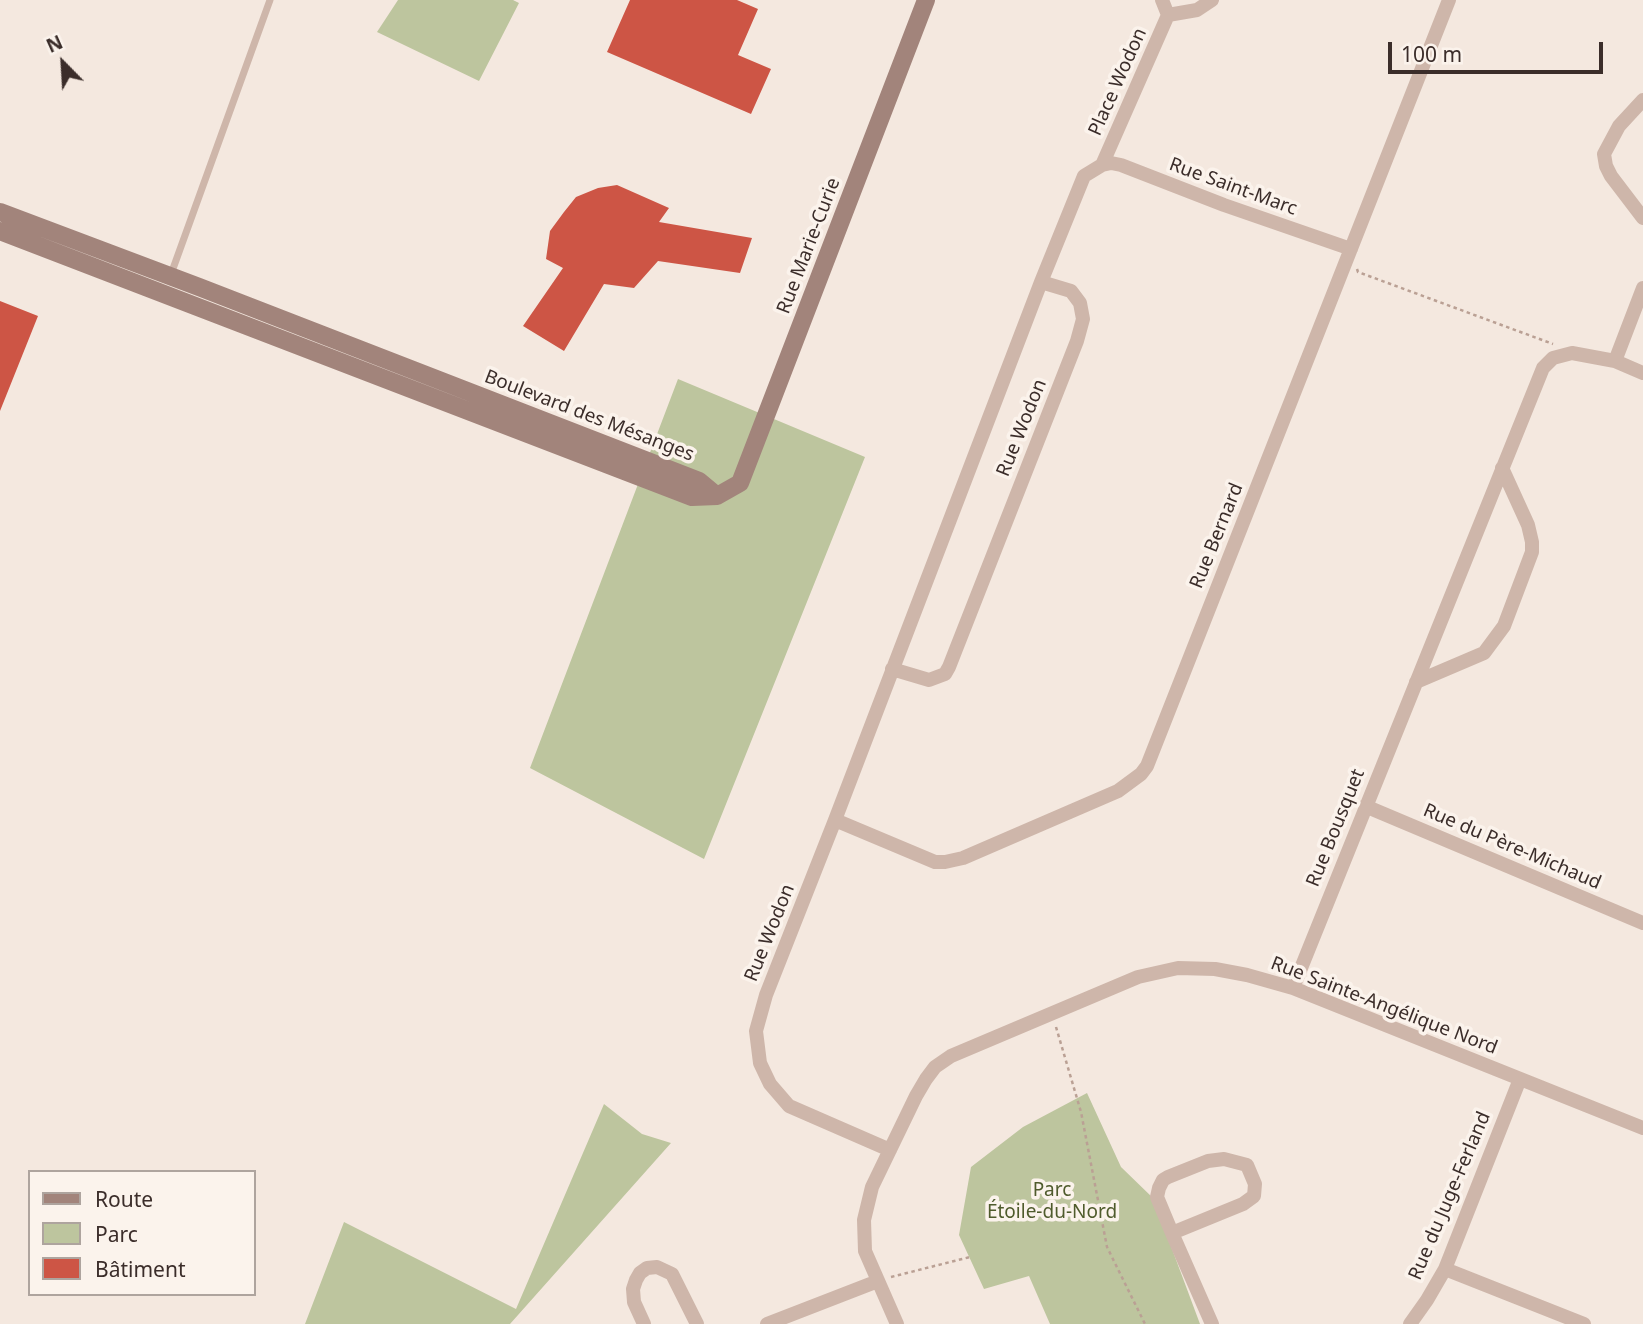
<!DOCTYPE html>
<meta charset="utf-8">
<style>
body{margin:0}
#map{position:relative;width:1643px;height:1324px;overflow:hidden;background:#f4e8df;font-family:"Noto Sans",sans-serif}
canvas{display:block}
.legend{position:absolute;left:28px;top:1170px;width:228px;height:126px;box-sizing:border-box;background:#fbf3ec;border:2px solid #aea49e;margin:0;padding:9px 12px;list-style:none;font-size:21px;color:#3b2d2a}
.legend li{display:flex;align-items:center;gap:14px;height:35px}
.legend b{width:35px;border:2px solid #aea49e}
.north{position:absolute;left:28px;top:28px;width:70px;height:70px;-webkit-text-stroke:5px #fbf3ec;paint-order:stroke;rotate:336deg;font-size:19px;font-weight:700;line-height:28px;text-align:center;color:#3b2d2a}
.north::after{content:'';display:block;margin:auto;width:24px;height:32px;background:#3b2d2a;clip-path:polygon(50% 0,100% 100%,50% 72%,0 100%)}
.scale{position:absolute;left:1388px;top:42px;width:215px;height:32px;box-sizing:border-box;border:4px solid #3b2d2a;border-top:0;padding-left:9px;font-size:21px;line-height:24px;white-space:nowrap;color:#3b2d2a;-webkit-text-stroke:5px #fbf3ec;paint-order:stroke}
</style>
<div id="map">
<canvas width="1643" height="1324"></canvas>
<ul class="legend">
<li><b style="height:9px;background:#a2847b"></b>Route</li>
<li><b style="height:19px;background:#bdc59e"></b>Parc</li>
<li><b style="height:19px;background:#cd5545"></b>Bâtiment</li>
</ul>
<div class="north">N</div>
<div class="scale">100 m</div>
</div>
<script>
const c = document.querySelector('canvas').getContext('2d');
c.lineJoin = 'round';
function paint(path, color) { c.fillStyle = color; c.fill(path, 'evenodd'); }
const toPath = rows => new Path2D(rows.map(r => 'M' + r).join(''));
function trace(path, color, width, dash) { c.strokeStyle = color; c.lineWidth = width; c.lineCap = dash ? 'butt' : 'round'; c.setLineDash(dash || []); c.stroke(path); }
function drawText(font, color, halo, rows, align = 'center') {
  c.font = font + ' "Noto Sans",sans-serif'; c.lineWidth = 7; c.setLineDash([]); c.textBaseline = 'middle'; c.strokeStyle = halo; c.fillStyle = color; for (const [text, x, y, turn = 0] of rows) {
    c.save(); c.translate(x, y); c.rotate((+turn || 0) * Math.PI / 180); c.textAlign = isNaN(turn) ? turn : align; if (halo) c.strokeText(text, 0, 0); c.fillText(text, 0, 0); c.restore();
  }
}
paint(toPath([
 [398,0,513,0,519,3,479,81,377,32],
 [678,379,865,457,704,859,530,768],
 [1087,1093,1121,1167,1153,1198,1200,1324,1050,1324,1029,1276,984,1289,959,1235,971,1167,1023,1127],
 [604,1104,642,1134,671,1143,510,1324,305,1324,344,1222,516,1309]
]), '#bdc59e');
paint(toPath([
 [630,0,737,0,758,9,738,55,771,69,751,114,607,52],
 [617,185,669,208,659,222,752,238,740,273,658,261,634,288,604,284,564,351,523,326,563,268,546,259,550,231,564,212,576,197,598,188],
 [0,301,38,316,0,411]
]), '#cd5545');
trace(toPath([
 [1357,269,1358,272,1553,344],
 [1056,1027,1081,1112,1107,1247,1145,1324],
 [891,1277,970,1257]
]), '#baa094', 2.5, [3.5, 3.5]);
trace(toPath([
 [170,277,270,0]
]), '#ceb6aa', 7);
trace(toPath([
 [1162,0,1168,15,1197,10,1212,0],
 [1643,100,1619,126,1604,154,1606,166,1611,176,1643,218],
 [1102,165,1168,15],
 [1615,361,1643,288],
 [892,669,929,680,945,674,949,667,1077,341,1083,319,1080,303,1071,291,1041,282],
 [1416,682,1484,653,1504,626,1532,552,1532,542,1528,525,1502,468],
 [1365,806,1643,923],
 [835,820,935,862,945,862,963,858,1118,791,1141,774,1147,766,1449,0],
 [1293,988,1543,368,1553,358,1572,353,1615,361,1643,373],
 [890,1150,789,1106,770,1084,760,1063,756,1031,766,995,835,820,1041,282,1084,176,1102,165,1111,163,1121,165,1224,205,1351,249],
 [1172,1233,1243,1204,1254,1196,1255,1184,1247,1165,1224,1159,1208,1161,1168,1177,1163,1180,1159,1188,1157,1197,1172,1233,1212,1324],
 [1445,1269,1584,1324],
 [644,1324,634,1302,633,1289,636,1280,640,1273,647,1268,657,1267,672,1274,697,1324],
 [767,1324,878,1281],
 [897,1324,865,1251,864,1220,872,1187,916,1096,926,1079,935,1067,951,1056,1138,977,1178,968,1215,969,1247,975,1293,988,1643,1128],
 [1410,1324,1427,1300,1445,1269,1520,1079]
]), '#ceb6aa', 14);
trace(toPath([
 [0,212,199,287,699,481,717,496],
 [0,231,692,497,717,496,740,483,926,0]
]), '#a2847b', 18);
drawText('19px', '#3b2d2a', '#fbf3ec', [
 ["Place Wodon",1118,82,-66],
 ["Rue Saint-Marc",1233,187,20],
 ["Rue Marie-Curie",809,246,-69],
 ["Boulevard des Mésanges",589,416,21],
 ["Rue Wodon",1022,428,-68],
 ["Rue Bernard",1217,536,-68],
 ["Rue Bousquet",1336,828,-68],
 ["Rue du Père-Michaud",1512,847,23],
 ["Rue Wodon",770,933,-68],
 ["Rue Sainte-Angélique Nord",1384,1006,21],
 ["Rue du Juge-Ferland",1450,1196,-67]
]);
drawText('19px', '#4f5b2c', '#fbf3ec', [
 ["Parc",1052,1191],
 ["Étoile-du-Nord",1052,1213]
]);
</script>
